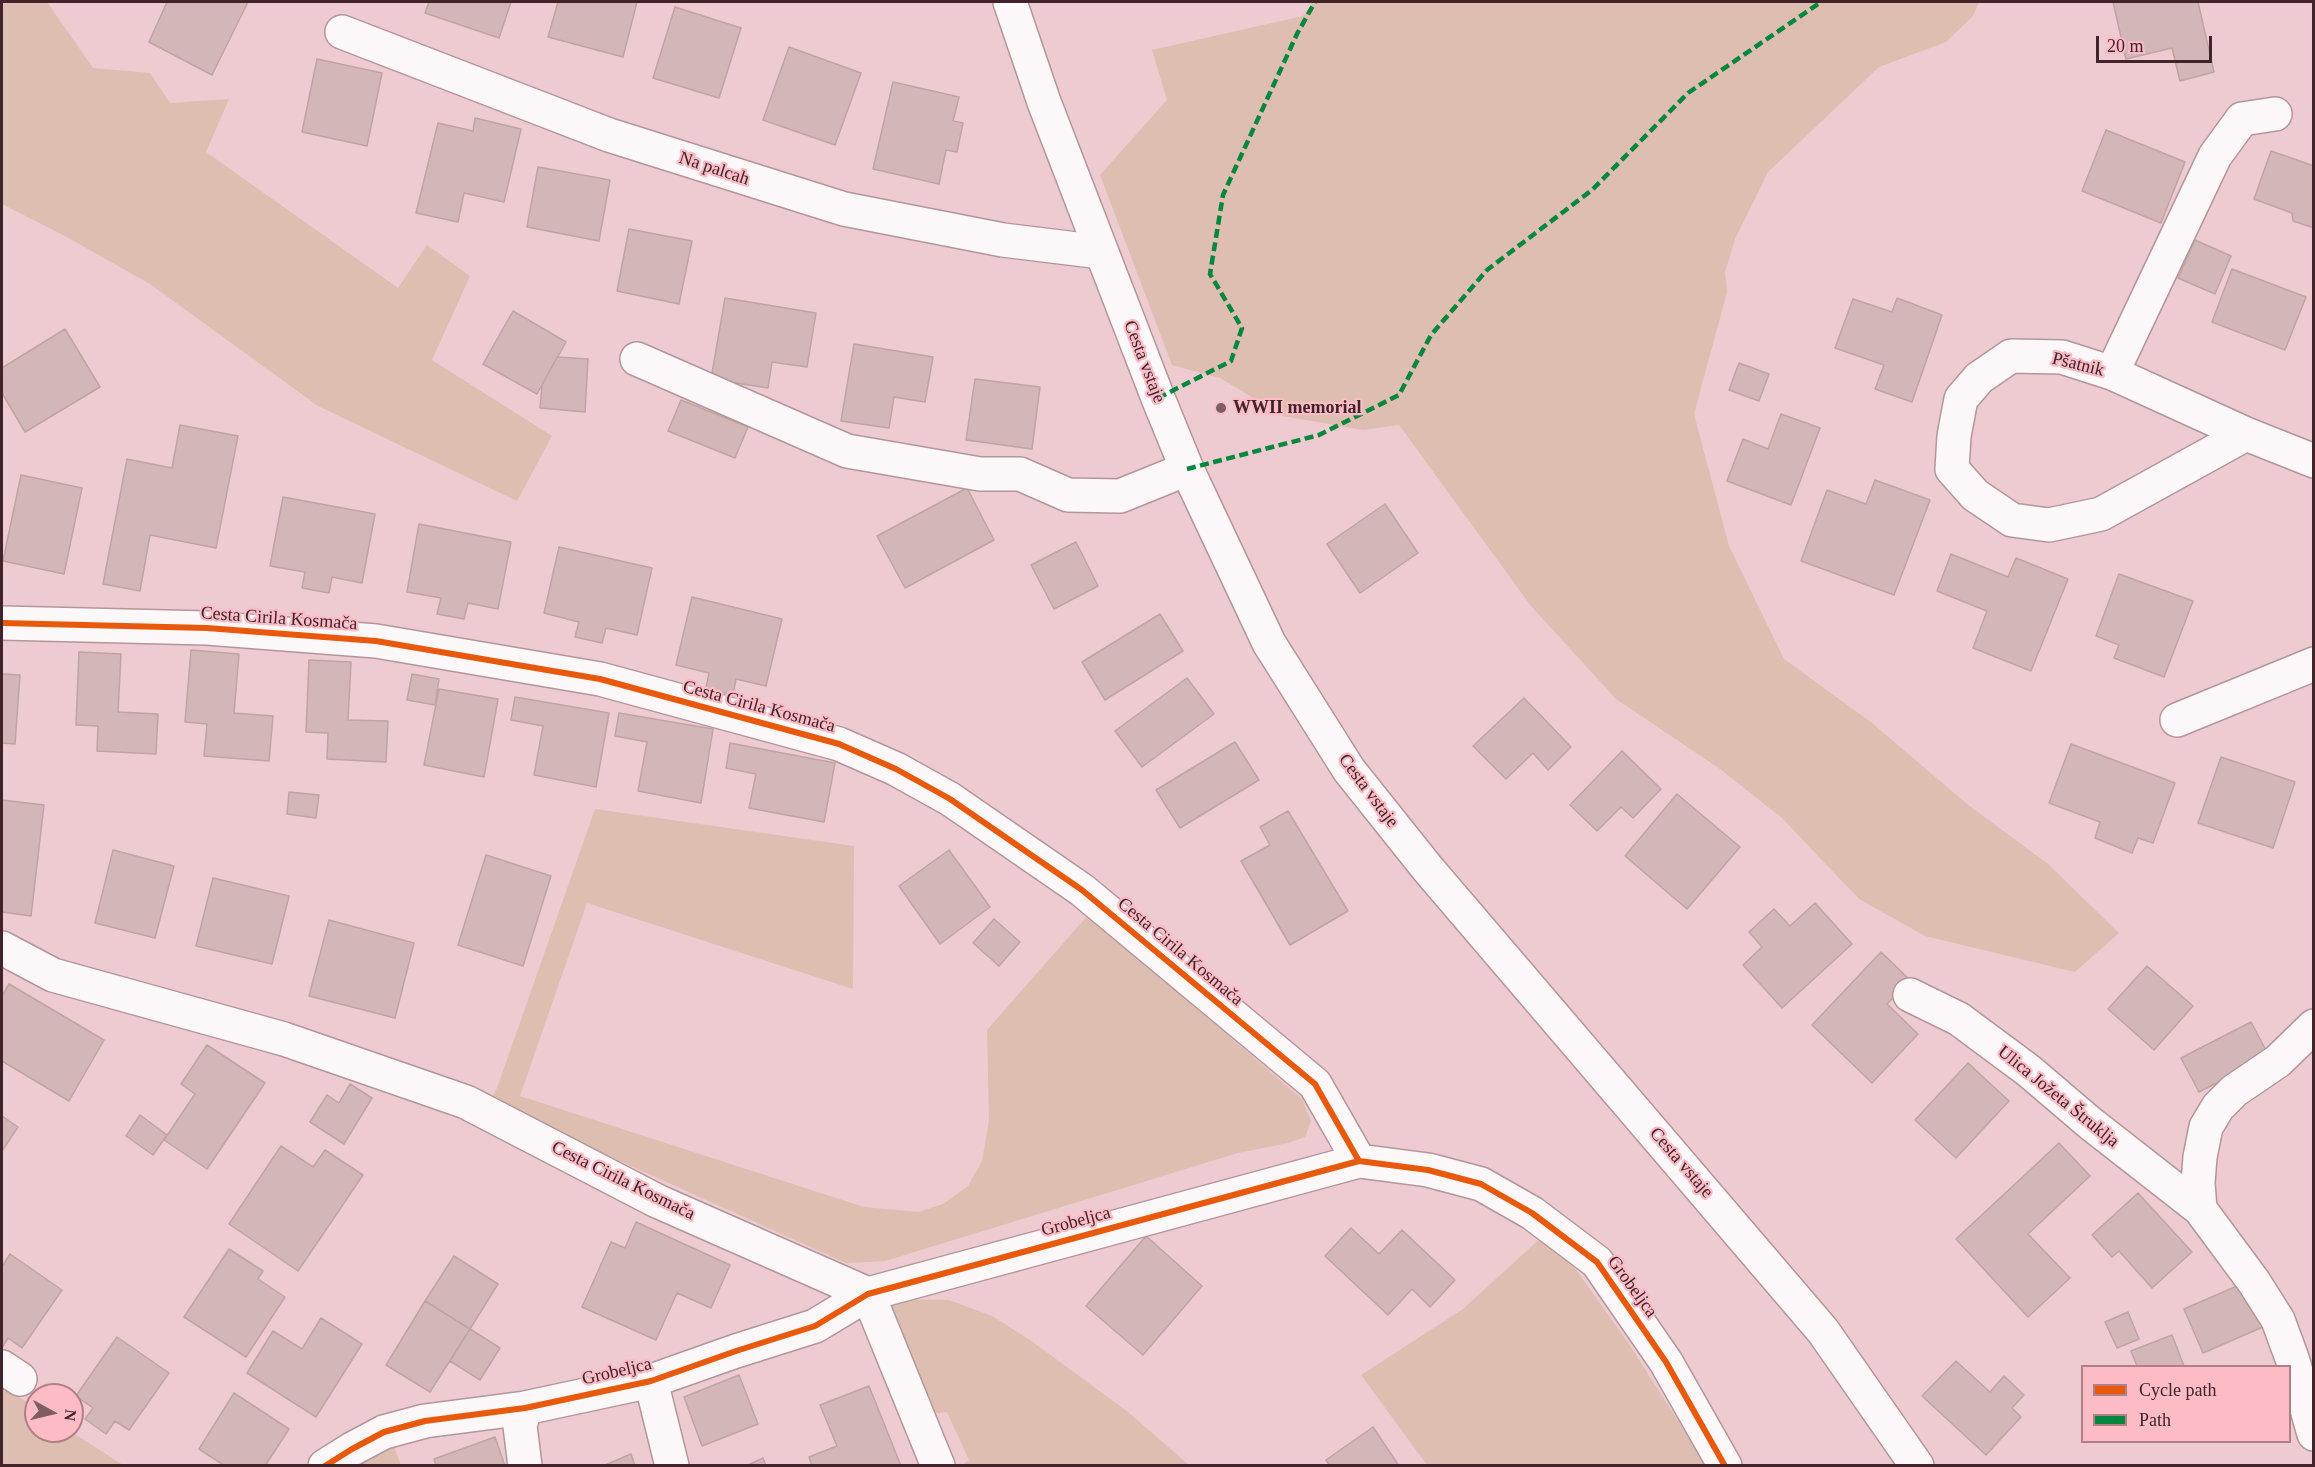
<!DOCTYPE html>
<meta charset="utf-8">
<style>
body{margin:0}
#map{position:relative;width:2315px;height:1467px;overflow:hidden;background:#edcbd0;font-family:Georgia,serif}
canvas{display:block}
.frame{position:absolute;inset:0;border:3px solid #422329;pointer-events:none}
.legend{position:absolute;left:2081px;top:1365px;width:210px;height:78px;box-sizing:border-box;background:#fcbcc5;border:2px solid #b27f87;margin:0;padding:8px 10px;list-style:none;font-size:18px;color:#422329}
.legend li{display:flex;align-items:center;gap:12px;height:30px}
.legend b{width:30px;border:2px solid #b27f87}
.north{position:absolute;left:24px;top:1383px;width:60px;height:60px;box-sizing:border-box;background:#fcbcc5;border:2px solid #b27f87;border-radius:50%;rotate:98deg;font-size:16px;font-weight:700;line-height:24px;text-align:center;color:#422329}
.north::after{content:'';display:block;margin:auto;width:21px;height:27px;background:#7e5e63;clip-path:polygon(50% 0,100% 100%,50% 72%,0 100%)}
.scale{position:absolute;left:2096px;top:36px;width:116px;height:27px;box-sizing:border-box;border:3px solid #422329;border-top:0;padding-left:8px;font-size:18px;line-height:21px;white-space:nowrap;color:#422329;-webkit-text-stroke:4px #fcbcc5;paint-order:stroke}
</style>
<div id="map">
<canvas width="2315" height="1467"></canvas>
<div class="frame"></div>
<ul class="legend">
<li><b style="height:8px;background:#e8590c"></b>Cycle path</li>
<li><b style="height:8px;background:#00873e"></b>Path</li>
</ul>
<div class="north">N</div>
<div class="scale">20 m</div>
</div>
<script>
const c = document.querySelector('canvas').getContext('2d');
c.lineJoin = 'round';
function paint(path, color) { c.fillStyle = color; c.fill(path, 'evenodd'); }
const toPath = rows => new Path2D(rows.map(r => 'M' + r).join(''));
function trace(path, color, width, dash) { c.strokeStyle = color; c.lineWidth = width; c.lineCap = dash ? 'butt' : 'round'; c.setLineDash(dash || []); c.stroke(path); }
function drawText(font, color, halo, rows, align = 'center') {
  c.font = font + ' Georgia,serif'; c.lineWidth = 4.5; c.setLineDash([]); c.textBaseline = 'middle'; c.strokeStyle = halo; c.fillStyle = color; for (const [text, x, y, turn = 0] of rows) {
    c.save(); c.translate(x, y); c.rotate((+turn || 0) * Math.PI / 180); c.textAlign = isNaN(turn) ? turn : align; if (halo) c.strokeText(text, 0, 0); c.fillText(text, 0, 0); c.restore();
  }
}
paint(toPath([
 [2,2,47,2,93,68,150,73,170,103,229,99,206,152,398,288,427,245,470,276,432,360,552,436,517,501,318,406,150,284,63,235,2,204],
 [1313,2,1979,2,1973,16,1946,42,1879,67,1768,172,1735,239,1725,272,1727,292,1694,414,1729,546,1784,659,1872,723,1967,804,2048,864,2119,933,2075,972,1925,936,1859,899,1782,818,1720,769,1616,699,1531,606,1399,425,1363,430,1283,416,1220,378,1172,365,1100,175,1167,100,1152,50,1303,16],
 [595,809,854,846,853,989,587,903,520,1096,864,1207,919,1212,943,1204,968,1186,982,1161,989,1120,987,1030,1088,915,1302,1099,1311,1121,1305,1137,1288,1143,1238,1153,885,1261,846,1263,489,1102,497,1088],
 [1543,1236,1577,1271,1629,1344,1706,1465,1427,1465,1361,1375,1463,1309],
 [893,1299,949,1300,992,1316,1030,1340,1128,1412,1189,1465,962,1465,969,1460,947,1412,932,1414,887,1315],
 [2,1386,36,1408,36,1431,70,1431,123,1465,2,1465],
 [391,1439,401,1465,338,1466]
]), '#debeb0');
const building = toPath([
 [167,2,248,2,212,75,149,42,167,2],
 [429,2,511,2,499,38,425,13,429,2],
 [558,2,637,2,623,57,548,37,558,2],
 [2113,2,2198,2,2214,72,2180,81,2172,48,2126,59,2113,2],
 [675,7,741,28,719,98,653,78,675,7],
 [789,47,861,73,835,145,763,120,789,47],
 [317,59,382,73,367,146,302,132,317,59],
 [893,82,959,97,953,121,963,123,957,152,946,150,939,184,873,169,893,82],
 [475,118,521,129,504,202,464,193,458,222,416,213,438,123,473,131,475,118],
 [2106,130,2185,162,2161,223,2082,191,2106,130],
 [2271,151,2314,166,2314,228,2293,221,2292,213,2254,199,2271,151],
 [538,167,610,180,599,241,527,227,538,167],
 [629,229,692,241,679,304,617,291,629,229],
 [2195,240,2231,256,2215,294,2178,278,2195,240],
 [2232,269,2306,297,2285,350,2212,322,2232,269],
 [725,298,816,313,807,367,772,362,768,388,711,379,725,298],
 [1897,298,1942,315,1912,402,1875,389,1884,365,1835,348,1853,299,1892,312,1897,298],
 [513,311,566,342,537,394,483,364,513,311],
 [65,329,100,387,25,432,2,393,2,368,65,329],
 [854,344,933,357,925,402,894,397,889,428,841,421,854,344],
 [557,357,588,359,585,412,540,408,542,385,557,357],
 [1739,363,1769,374,1759,401,1729,390,1739,363],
 [975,379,1040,387,1032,449,966,440,975,379],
 [681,400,748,427,735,458,668,431,681,400],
 [1781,414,1820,428,1791,505,1727,481,1743,439,1768,449,1781,414],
 [180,425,238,436,216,548,150,535,140,591,103,584,127,459,172,468,180,425],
 [21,475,82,488,64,574,3,561,21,475],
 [1875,480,1930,500,1894,595,1801,561,1827,490,1866,504,1875,480],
 [967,488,994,540,905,588,877,536,967,488],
 [283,497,375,514,362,583,332,577,329,593,302,588,305,572,270,566,283,497],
 [1385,504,1418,553,1360,593,1327,544,1385,504],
 [419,524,511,542,498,609,468,603,464,619,437,614,441,598,407,592,419,524],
 [1076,542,1098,586,1054,609,1031,565,1076,542],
 [559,547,652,568,637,635,606,628,602,643,575,637,579,622,544,613,559,547],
 [1951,554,2008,577,2016,558,2068,579,2031,671,1973,648,1987,611,1937,591,1951,554],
 [2119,574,2193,601,2164,677,2114,658,2119,645,2096,636,2119,574],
 [692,597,782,619,766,686,736,679,733,695,706,688,709,673,676,665,692,597],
 [1160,614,1183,651,1105,700,1082,662,1160,614],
 [191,650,239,654,234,713,273,716,269,761,204,756,207,724,185,722,191,650],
 [79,652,121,654,118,712,158,714,156,754,97,751,98,726,76,725,79,652],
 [309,660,351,662,348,720,388,721,386,762,327,759,328,733,306,732,309,660],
 [2,674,20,675,15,744,2,743,2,674],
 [412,674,439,679,435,705,407,700,412,674],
 [1187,678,1214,714,1142,767,1115,731,1187,678],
 [439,689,498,699,484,777,424,765,439,689],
 [515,697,609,713,596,787,534,775,543,726,511,720,515,697],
 [1524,698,1571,747,1548,770,1533,753,1506,779,1473,746,1524,698],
 [619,713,713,729,701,803,638,791,647,742,615,736,619,713],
 [1235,742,1259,780,1180,828,1156,790,1235,742],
 [730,743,835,763,824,822,749,808,756,774,726,768,730,743],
 [2071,744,2175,783,2153,843,2138,838,2132,853,2095,838,2100,822,2049,803,2071,744],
 [1622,751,1661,789,1633,818,1621,807,1597,831,1570,805,1622,751],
 [2221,757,2295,782,2273,848,2198,823,2221,757],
 [289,792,319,795,316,818,287,814,289,792],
 [1677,794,1740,847,1687,909,1625,856,1677,794],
 [2,800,44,805,31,916,2,912,2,800],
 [1288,811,1348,911,1290,945,1241,861,1270,845,1260,827,1288,811],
 [113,850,174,866,155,938,95,923,113,850],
 [949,850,990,907,940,944,899,886,949,850],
 [486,855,551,876,523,966,458,945,486,855],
 [213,878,289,896,272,964,196,946,213,878],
 [1815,903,1852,944,1782,1008,1743,965,1762,947,1749,932,1774,909,1790,926,1815,903],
 [994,919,1020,942,999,966,973,943,994,919],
 [329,920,414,943,395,1018,309,996,329,920],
 [1881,952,1910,980,1887,1004,1918,1034,1872,1083,1812,1025,1881,952],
 [2147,966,2193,1006,2154,1050,2108,1009,2147,966],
 [9,984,104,1040,69,1101,2,1061,2,996,9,984],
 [2251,1022,2269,1056,2199,1092,2181,1058,2251,1022],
 [207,1045,265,1083,207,1169,164,1140,195,1094,181,1084,207,1045],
 [1968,1063,2009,1101,1956,1158,1915,1120,1968,1063],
 [350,1084,372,1098,344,1144,310,1122,327,1095,339,1103,350,1084],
 [140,1115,167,1135,153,1155,126,1136,140,1115],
 [2,1116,18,1127,2,1151,2,1116],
 [2059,1143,2090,1176,2028,1234,2070,1278,2028,1317,1956,1239,2059,1143],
 [281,1146,313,1167,325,1150,363,1175,298,1271,229,1224,281,1146],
 [2138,1193,2192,1252,2152,1288,2119,1251,2112,1257,2092,1235,2138,1193],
 [636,1222,730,1265,711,1308,677,1293,656,1340,582,1307,611,1242,625,1248,636,1222],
 [1351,1228,1379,1254,1402,1230,1455,1280,1430,1307,1412,1289,1388,1315,1325,1256,1351,1228],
 [1146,1236,1202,1286,1143,1355,1086,1306,1146,1236],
 [229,1249,263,1271,258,1279,285,1297,246,1357,184,1317,229,1249],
 [10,1254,62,1290,22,1348,8,1338,2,1348,2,1267,10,1254],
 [454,1256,498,1284,470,1329,425,1301,454,1256],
 [2244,1283,2263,1327,2203,1353,2184,1309,2244,1283],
 [425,1301,470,1329,430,1392,386,1365,425,1301],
 [2128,1312,2139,1339,2117,1348,2105,1322,2128,1312],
 [321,1318,362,1344,316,1417,247,1373,273,1331,302,1349,321,1318],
 [470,1329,500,1348,480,1380,450,1361,470,1329],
 [2172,1335,2184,1366,2137,1366,2131,1351,2172,1335],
 [117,1337,169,1373,129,1430,115,1421,106,1434,85,1419,93,1408,76,1396,117,1337],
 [1956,1361,1990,1392,2004,1376,2024,1395,2012,1408,2021,1417,1986,1455,1922,1396,1956,1361],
 [739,1375,758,1424,702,1446,684,1397,739,1375],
 [869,1386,901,1466,812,1466,809,1457,837,1446,820,1405,869,1386],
 [234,1393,289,1429,265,1466,225,1466,199,1449,234,1393],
 [1373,1427,1399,1466,1330,1466,1326,1460,1373,1427],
 [495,1437,505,1466,436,1466,434,1459,495,1437],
 [631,1454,635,1466,603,1466,631,1454],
 [763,1458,766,1466,746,1466,763,1458]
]);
paint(building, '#d3b7b7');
trace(building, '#c0a3a3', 1.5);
const minor = toPath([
 [342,32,609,135,844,209,1003,240,1101,252],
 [637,359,847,451,980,474,1020,474,1068,495,1120,496,1187,469],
 [2112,373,2215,156,2242,119,2275,114],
 [2246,434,2101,514,2049,525,2012,520,1975,495,1952,469,1954,436,1961,399,1979,378,2011,356,2062,357,2112,373,2246,434,2314,461],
 [2,623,207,628,376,641,600,679,839,744,896,769,950,799,1082,890,1315,1084,1359,1161],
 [2177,720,2314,664],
 [2,948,53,975,284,1039,466,1102,657,1201,868,1294,938,1466],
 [1910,995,1959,1019,2029,1071,2090,1123,2200,1209],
 [2314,1026,2278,1061,2234,1091,2218,1107,2206,1127,2200,1157,2198,1183,2200,1209,2254,1282,2278,1320,2293,1361,2314,1434],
 [2,1367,20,1379],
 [651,1381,672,1466],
 [525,1408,520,1426,525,1466],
 [325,1466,352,1449,384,1432,425,1421,525,1408,651,1381,736,1351,815,1326,868,1294,1359,1161,1428,1170,1481,1184,1532,1213,1597,1262,1666,1362,1725,1466]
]);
const secondary = toPath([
 [1010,2,1044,102,1158,398,1187,469,1269,643,1349,770,1428,869,1823,1331,1917,1466]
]);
trace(minor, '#b3969b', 36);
trace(secondary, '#b3969b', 36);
trace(minor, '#fcf7f8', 33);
trace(secondary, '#fcf7f8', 33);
trace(toPath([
 [1158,398,1231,361,1242,328,1210,274,1223,195,1297,34,1315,2],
 [1187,469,1319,435,1399,395,1431,335,1487,270,1592,190,1688,93,1821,2]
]), '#00873e', 4.5, [9, 4.5]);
trace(toPath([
 [2,623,207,628,376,641,600,679,839,744,896,769,950,799,1082,890,1315,1084,1359,1161],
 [325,1466,352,1449,384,1432,425,1421,525,1408,651,1381,736,1351,815,1326,868,1294,1359,1161,1428,1170,1481,1184,1532,1213,1597,1262,1666,1362,1725,1466]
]), '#e8590c', 6);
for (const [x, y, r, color] of [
 [1221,408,6,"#7e5e63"]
]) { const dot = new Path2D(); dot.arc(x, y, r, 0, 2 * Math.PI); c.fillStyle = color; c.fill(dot); trace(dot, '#fcbcc5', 2); }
drawText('18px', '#422329', '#fcbcc5', [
 ["Na palcah",714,169,18],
 ["Cesta vstaje",1144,362,69],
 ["Pšatnik",2078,365,14],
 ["Cesta Cirila Kosmača",279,619,4],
 ["Cesta Cirila Kosmača",759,707,15],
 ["Cesta vstaje",1368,791,53],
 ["Cesta Cirila Kosmača",1180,952,40],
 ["Ulica Jožeta Štruklja",2058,1097,39],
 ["Cesta vstaje",1681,1163,49],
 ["Cesta Cirila Kosmača",623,1181,26],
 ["Grobeljca",1076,1222,-15],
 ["Grobeljca",1632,1287,54],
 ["Grobeljca",617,1372,-13]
]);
drawText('bold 18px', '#422329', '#fcbcc5', [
 ["WWII memorial",1233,408]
], 'left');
</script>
